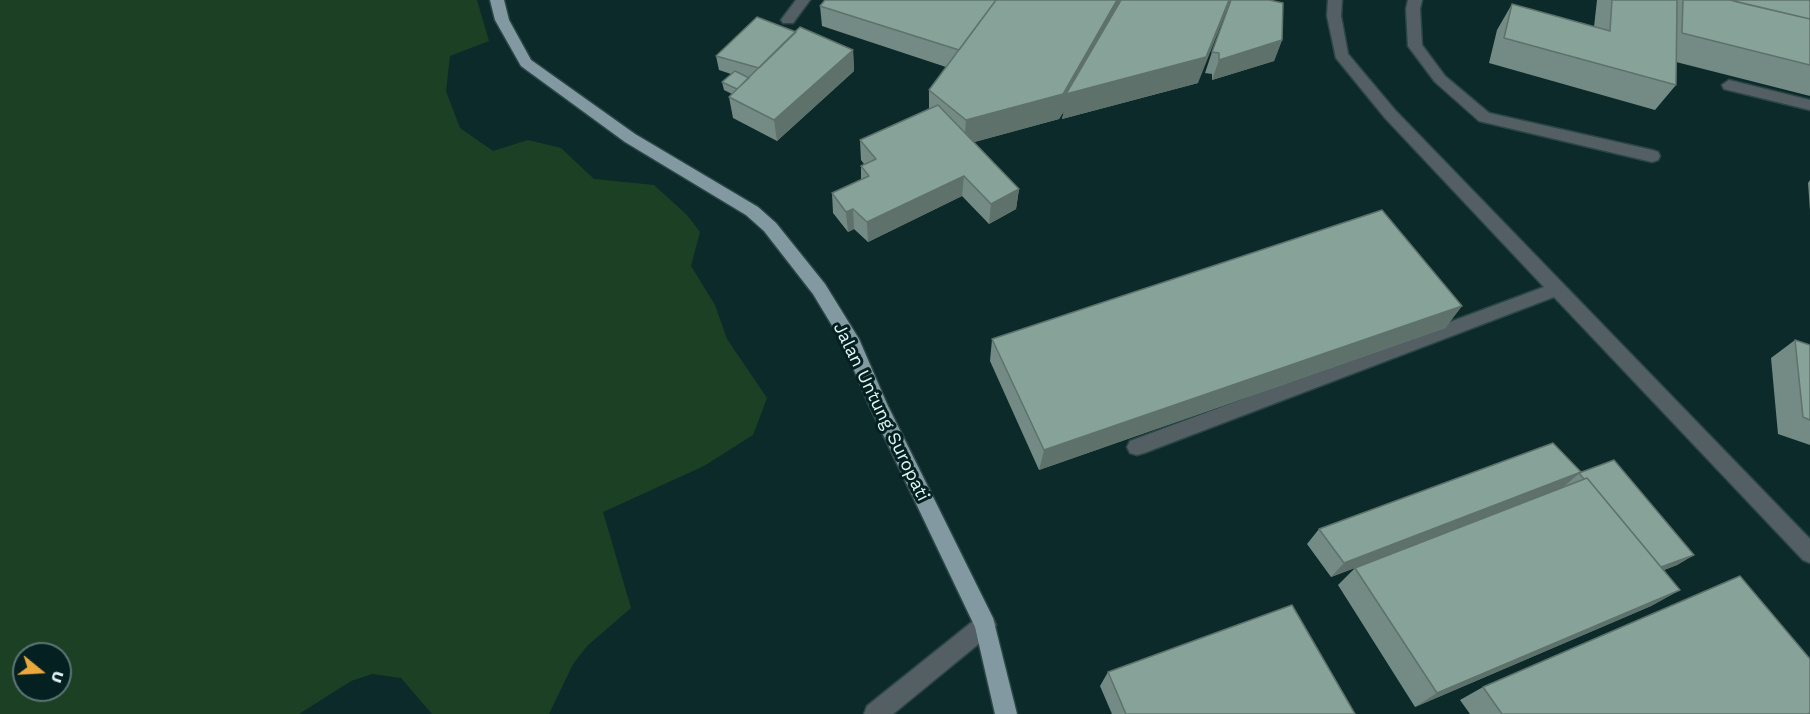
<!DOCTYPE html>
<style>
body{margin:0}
#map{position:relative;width:1810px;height:714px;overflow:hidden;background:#0d2a2b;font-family:"Work Sans",sans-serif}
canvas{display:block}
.north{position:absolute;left:12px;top:642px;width:60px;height:60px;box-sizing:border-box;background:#042021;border:2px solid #5e7575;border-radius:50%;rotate:108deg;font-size:16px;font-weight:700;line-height:24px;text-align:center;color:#e4f4f4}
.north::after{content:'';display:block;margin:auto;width:21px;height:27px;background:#eda83b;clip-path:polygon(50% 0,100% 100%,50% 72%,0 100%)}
</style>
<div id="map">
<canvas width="1810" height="714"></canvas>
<div class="north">U</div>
</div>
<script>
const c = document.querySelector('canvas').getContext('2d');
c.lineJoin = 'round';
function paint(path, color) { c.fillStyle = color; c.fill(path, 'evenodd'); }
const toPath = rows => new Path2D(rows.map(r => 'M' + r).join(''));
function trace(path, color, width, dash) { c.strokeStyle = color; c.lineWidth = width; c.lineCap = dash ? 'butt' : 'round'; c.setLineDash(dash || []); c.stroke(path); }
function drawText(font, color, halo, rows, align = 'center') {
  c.font = font + ' "Work Sans",sans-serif'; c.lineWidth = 6; c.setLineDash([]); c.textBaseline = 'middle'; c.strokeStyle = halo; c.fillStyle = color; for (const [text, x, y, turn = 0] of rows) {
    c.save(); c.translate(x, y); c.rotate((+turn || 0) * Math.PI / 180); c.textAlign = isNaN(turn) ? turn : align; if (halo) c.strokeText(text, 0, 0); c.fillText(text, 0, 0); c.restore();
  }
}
paint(toPath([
 [0,0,477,0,489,41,450,56,446,91,460,128,493,151,528,140,561,148,594,179,654,185,687,215,700,232,691,266,715,305,727,339,767,398,753,435,704,466,603,512,631,608,587,646,573,664,549,714,432,714,401,678,372,674,351,681,299,714,0,714],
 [24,654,60,654,60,690,24,690]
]), '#1c4024');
const minor = toPath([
 [796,0,810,0,793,23,783,23,781,20,796,0],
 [1328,0,1342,0,1341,16,1348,54,1395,110,1810,539,1810,563,1803,560,1554,297,1144,453,1137,455,1130,453,1127,447,1130,441,1544,287,1385,118,1336,58,1327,16,1328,0],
 [1408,0,1422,0,1420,9,1422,45,1445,76,1489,113,1652,150,1658,152,1660,156,1658,160,1652,162,1479,121,1435,82,1408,46,1406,9,1408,0],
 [1729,80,1810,100,1810,110,1724,89,1722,85,1729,80],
 [985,615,993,618,996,625,993,632,893,714,864,714,867,706,977,618,985,615]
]);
const major = toPath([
 [490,0,504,0,509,20,531,60,635,134,758,207,776,223,825,284,859,339,887,404,993,618,1017,714,995,714,975,627,869,405,842,342,813,294,764,231,746,215,625,142,521,66,495,20,490,0]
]);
trace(minor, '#2b4647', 3);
trace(major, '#2b4647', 3);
paint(minor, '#545f63');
paint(major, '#8299a1');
paint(toPath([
 [1597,0,1810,0,1810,96,1676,62,1676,85,1655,110,1489,63,1497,30,1512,4,1594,27],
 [1278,2,1282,40,1274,61,1212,80,1212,74,1205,73,1212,52],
 [820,6,1198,83,1062,119,1064,111,1059,119,974,142,1019,189,1016,209,989,224,962,196,868,242,854,229,848,232,833,213,832,193,861,180,861,166,864,164,861,160,860,140,929,109,929,90,946,67,822,26],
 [796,32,853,50,854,71,777,141,733,118,729,97,732,94,724,90,722,82,731,74,719,70,716,56],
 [1810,180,1810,211,1808,183],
 [1462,306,1445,328,1039,470,990,361,992,339],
 [1795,340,1810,345,1810,445,1778,434,1771,358],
 [1581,472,1694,555,1677,565,1664,570,1680,590,1651,606,1415,707,1338,585,1355,568,1331,577,1307,544,1319,529],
 [1108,672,1355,714,1112,714,1100,686],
 [1483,687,1808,714,1470,714,1460,700]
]), '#738b84');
paint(toPath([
 [1117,0,1231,0,1198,83,1062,119,1064,111,1059,119,964,145,966,120],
 [1282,40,1274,61,1212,80,1219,60],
 [853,50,854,71,777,141,774,120],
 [964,176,962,196,868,242,867,222],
 [1019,189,1016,209,989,224,991,204],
 [853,209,854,229,848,232,846,212],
 [1462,306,1445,328,1039,470,1044,450],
 [1581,472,1562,488,1331,577,1344,563],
 [1694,555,1677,565,1640,579,1656,569],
 [1680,590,1651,606,1415,707,1437,693]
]), '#5e716b');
const building = toPath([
 [825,0,996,0,959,50,820,6,825,0],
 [996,0,1117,0,1063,94,966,120,929,90,996,0],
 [1121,0,1229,0,1206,57,1066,94,1121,0],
 [1231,0,1269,0,1283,3,1282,40,1219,60,1219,53,1212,52,1231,0],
 [1612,0,1677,0,1676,85,1504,38,1512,4,1610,31,1612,0],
 [1683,0,1730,0,1810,19,1810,65,1682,33,1683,0],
 [1731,0,1810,0,1810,19,1737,2,1731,0],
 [757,17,796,32,759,68,716,56,757,17],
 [800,27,853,50,774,120,729,97,800,27],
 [735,71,749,78,737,89,722,82,735,71],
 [938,105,1019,189,991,204,964,176,867,222,853,209,846,212,832,193,869,176,861,166,876,159,860,140,938,105],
 [1382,210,1462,306,1044,450,992,339,1382,210],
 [1795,340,1810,345,1810,420,1803,417,1795,340],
 [1553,443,1581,472,1344,563,1319,529,1553,443],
 [1614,460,1694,555,1661,567,1587,478,1584,479,1579,473,1614,460],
 [1587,478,1680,590,1437,693,1355,568,1587,478],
 [1740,576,1810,659,1810,713,1808,714,1502,714,1483,687,1740,576],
 [1292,605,1355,714,1126,714,1108,672,1292,605]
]);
paint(building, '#86a299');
trace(building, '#5e716b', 1.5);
drawText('18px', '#e4f4f4', '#042021', [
 ["Jalan Untung Suropati",881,412,64]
]);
</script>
